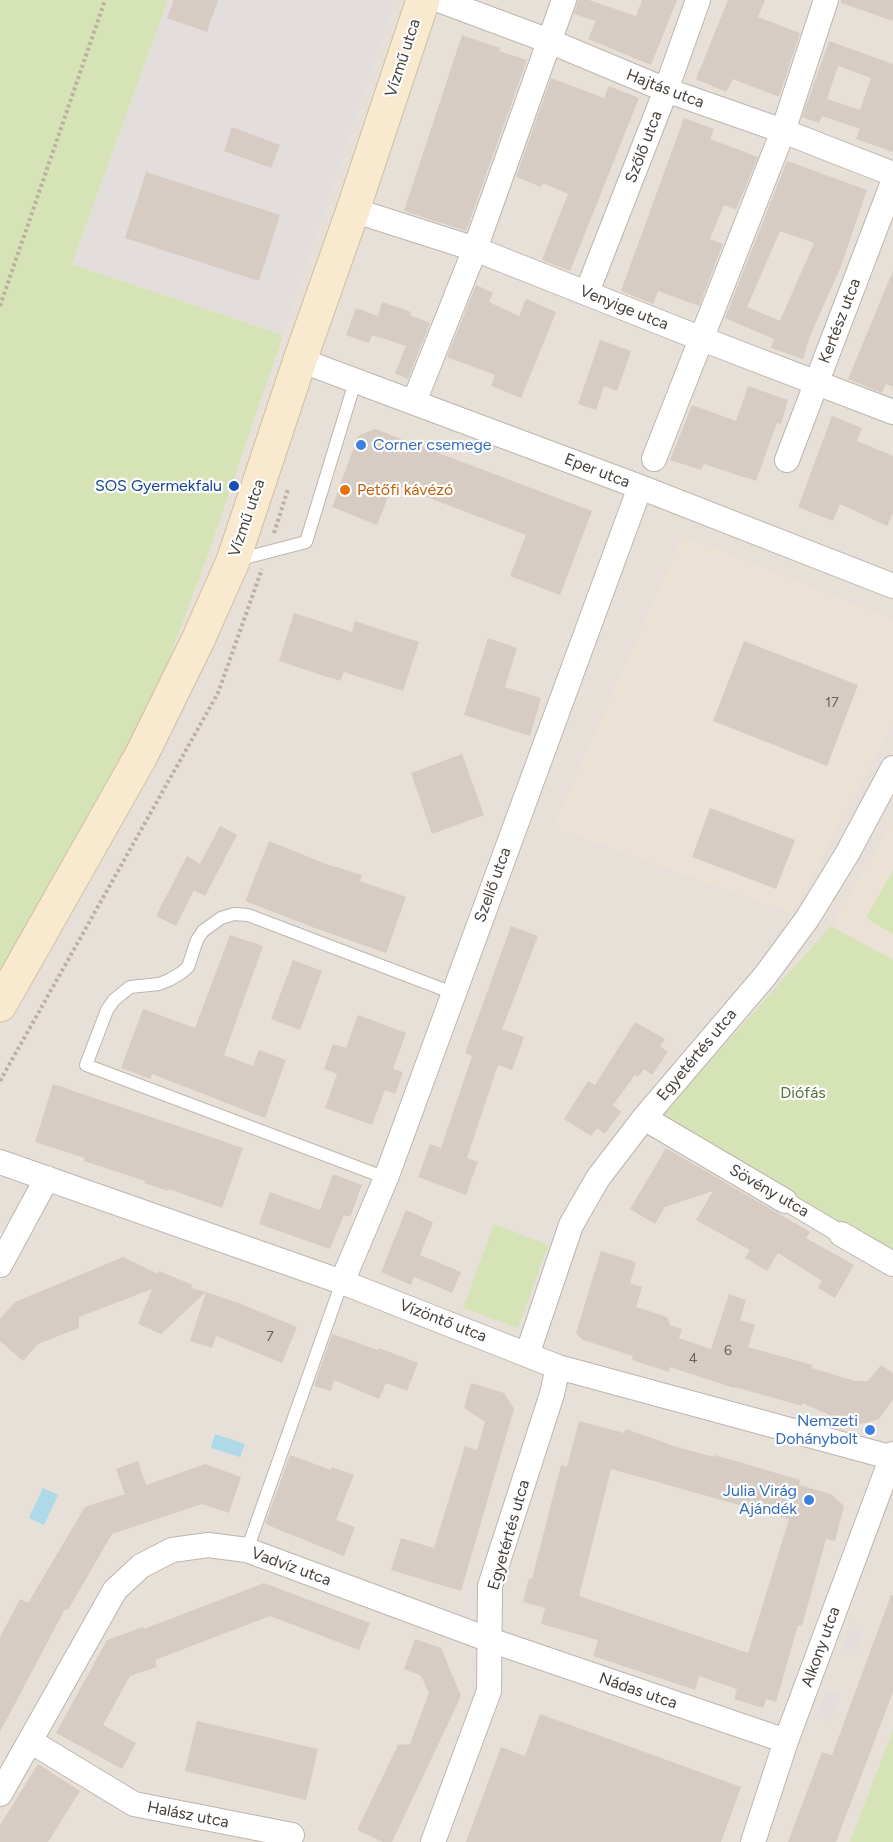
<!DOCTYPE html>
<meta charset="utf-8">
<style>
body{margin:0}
canvas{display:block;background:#f3efea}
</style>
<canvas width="893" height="1842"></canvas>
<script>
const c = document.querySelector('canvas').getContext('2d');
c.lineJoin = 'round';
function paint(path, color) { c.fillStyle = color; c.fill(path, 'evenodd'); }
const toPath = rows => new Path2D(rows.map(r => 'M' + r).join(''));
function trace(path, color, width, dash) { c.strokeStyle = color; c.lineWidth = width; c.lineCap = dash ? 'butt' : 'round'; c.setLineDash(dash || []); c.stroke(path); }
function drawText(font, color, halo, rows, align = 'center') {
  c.font = font + ' Figtree,sans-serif'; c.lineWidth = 4.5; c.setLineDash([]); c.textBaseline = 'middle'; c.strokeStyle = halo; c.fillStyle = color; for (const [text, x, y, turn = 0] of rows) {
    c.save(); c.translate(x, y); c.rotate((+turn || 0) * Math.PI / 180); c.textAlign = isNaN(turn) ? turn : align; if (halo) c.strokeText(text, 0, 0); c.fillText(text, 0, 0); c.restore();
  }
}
paint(toPath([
 [396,0,893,0,893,1842,0,1842,0,1281,20,1247,0,1232,0,986,140,737,209,552]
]), '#e6e0d8');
paint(toPath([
 [168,0,396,0,283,335,72,264],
 [851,1623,864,1628,855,1655,842,1650],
 [826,1690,840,1695,831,1721,817,1716]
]), '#e3dedb');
paint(toPath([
 [682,536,893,619,893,722,793,914,553,827],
 [893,821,893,960,831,926]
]), '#ebe2d5');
paint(toPath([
 [0,0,168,0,72,264,283,335,209,552,140,737,0,986],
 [893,870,893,934,866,918],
 [831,926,893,960,893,1257,663,1114],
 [494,1224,548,1245,518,1328,463,1308],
 [893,1730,893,1842,850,1842]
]), '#d5e3b7');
paint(toPath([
 [215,1434,245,1444,240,1457,211,1448],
 [43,1488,58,1495,44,1525,29,1518]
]), '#add9e9');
paint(toPath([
 [174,0,218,0,207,32,167,18],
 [578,0,589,0,636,16,642,0,677,0,651,65,588,39,596,21,574,14],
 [728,0,765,0,758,17,800,33,779,97,733,79,726,92,696,79],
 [841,0,893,0,893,21,841,3],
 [462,35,500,48,499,51,527,60,466,231,404,211],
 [829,41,893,64,893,152,856,139,860,129,822,116,819,123,802,117],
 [838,66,871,78,860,110,827,99],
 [551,78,604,98,609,86,639,98,570,271,542,260,568,194,543,183,541,187,516,177],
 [684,118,714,129,710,139,758,157,736,210,724,205,710,239,723,244,699,306,658,291,653,304,621,291],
 [232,127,280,145,271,168,224,151],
 [787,161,867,190,841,266,810,336,803,359,771,348,774,339,725,318],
 [780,231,814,243,780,321,747,307],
 [146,172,280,215,259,281,125,238],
 [893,271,893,387,886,384,882,393,848,379],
 [476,285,493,293,489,302,519,316,526,299,556,312,521,398,491,386,495,375,447,357],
 [382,302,411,312,410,315,430,323,408,379,395,373,406,346,372,335,369,343,346,335,356,308,378,316],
 [600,340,631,351,617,391,604,386,596,410,578,404],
 [748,386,788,400,781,424,777,423,756,481,704,464,701,470,670,460,692,405,736,421],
 [832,416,862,428,857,441,893,456,893,513,887,526,840,504,833,521,798,507],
 [375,429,592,511,560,595,510,576,526,535,393,484,377,525,332,507,358,436],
 [294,613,352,632,355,621,419,642,403,691,344,672,340,681,279,661],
 [488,638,517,648,505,687,541,698,530,736,464,715],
 [744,641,858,685,827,766,713,721],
 [462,754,484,815,432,834,411,773],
 [710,808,795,840,776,889,692,857],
 [220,826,237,835,205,896,194,890,176,926,156,916,187,856,200,864],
 [269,841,326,864,362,875,360,881,406,897,386,953,312,927,245,901],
 [511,926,538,936,502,1029,524,1037,512,1070,498,1065,467,1158,478,1162,466,1195,418,1177,430,1144,441,1148,472,1056,465,1053],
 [230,935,263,946,224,1055,253,1066,259,1050,286,1060,265,1118,152,1074,151,1079,121,1068,143,1009,195,1028],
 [293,960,322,971,300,1030,271,1019],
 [358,1015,406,1033,393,1069,403,1072,395,1094,385,1090,372,1125,325,1108,337,1074,324,1069,333,1044,346,1048],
 [635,1022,665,1039,660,1046,668,1052,652,1075,644,1069,638,1077,635,1075,613,1105,621,1112,605,1134,597,1128,591,1136,564,1119,588,1081,595,1085],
 [53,1084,243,1148,222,1208,169,1189,168,1191,144,1183,145,1181,84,1161,85,1158,35,1142],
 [666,1148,810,1232,806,1238,854,1265,835,1298,818,1288,822,1281,778,1253,767,1271,745,1258,750,1250,696,1220,713,1191,665,1207,655,1224,630,1209],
 [333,1174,362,1185,350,1217,344,1215,330,1249,259,1224,270,1192,320,1210],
 [406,1210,433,1222,420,1255,461,1272,452,1293,414,1277,411,1285,381,1272],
 [601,1251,636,1262,630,1283,642,1287,636,1307,667,1317,670,1325,682,1329,679,1338,711,1349,729,1294,746,1300,740,1320,755,1325,748,1347,813,1365,812,1368,855,1381,868,1381,881,1365,893,1373,893,1399,879,1419,862,1424,846,1422,802,1403,802,1406,735,1387,734,1388,670,1367,669,1372,632,1360,633,1356,583,1340,576,1333],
 [123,1257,158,1274,159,1271,193,1285,191,1288,206,1292,161,1334,138,1324,152,1289,79,1317,79,1328,38,1344,23,1361,0,1341,0,1319,15,1302],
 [206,1292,241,1304,297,1327,282,1363,216,1336,212,1348,190,1341],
 [332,1334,378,1350,379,1348,418,1363,407,1391,386,1383,379,1399,334,1380,331,1391,314,1386],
 [471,1383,504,1393,514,1409,461,1591,391,1570,401,1538,434,1548,465,1446,477,1450,485,1422,464,1408],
 [579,1421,624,1433,626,1429,677,1447,714,1457,715,1455,800,1480,799,1485,831,1494,844,1506,835,1541,826,1539,802,1626,798,1625,776,1702,766,1699,763,1708,734,1699,737,1689,699,1676,695,1690,593,1656,598,1640,541,1624,545,1608,523,1602,529,1578,532,1579,561,1465,567,1467],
 [611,1469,789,1519,748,1653,579,1596],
 [290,1455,331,1470,332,1467,354,1475,336,1520,355,1527,344,1556,265,1524],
 [138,1461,146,1485,205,1464,241,1477,229,1513,202,1504,112,1534,68,1610,65,1609,0,1732,0,1637,20,1599,28,1603,85,1507,125,1494,116,1469],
 [264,1583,370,1623,359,1650,270,1616,155,1660,157,1667,130,1676,103,1725,136,1743,122,1769,56,1733,107,1640,143,1627,144,1629],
 [891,1595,893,1595,893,1692,836,1842,788,1842,822,1752,832,1755],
 [415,1639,441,1648,461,1696,392,1842,383,1842,357,1830,398,1745,410,1744,429,1693,421,1676,404,1669],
 [540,1714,741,1787,721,1842,466,1842,501,1747,525,1756],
 [197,1721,318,1749,306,1800,185,1771],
 [38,1764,80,1791,48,1842,0,1842,0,1825]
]), '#d7ccc3');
const service = toPath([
 [237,560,306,542,355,382],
 [386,1178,86,1065,107,1010,114,1000,130,987,159,984,169,980,181,973,188,967,197,940,203,931,221,918,234,914,248,915,453,993],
 [247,1550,342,1282]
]);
const pedestrian = toPath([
 [785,1201,841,1234]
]);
const minor = toPath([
 [439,0,549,41,666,90,783,131,893,174],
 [353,210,475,249,702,339,893,412],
 [587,292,666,90,698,0],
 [300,360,640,487,893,586],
 [414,402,475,249,564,0],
 [654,459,783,131,826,0],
 [787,460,893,182],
 [644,1118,785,1201],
 [0,1162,342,1282,558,1367,893,1458],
 [841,1234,893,1264],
 [0,1265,47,1178],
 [342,1282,386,1178,640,487],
 [527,1355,571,1225,598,1178,644,1118,765,976,807,919,847,854,893,768],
 [30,1741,134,1804,292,1835],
 [0,1794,115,1590,141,1566,172,1550,208,1545,247,1550,490,1640,786,1741],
 [433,1842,489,1691,490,1586,552,1394,558,1367],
 [753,1842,786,1741,893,1454]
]);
const secondary = toPath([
 [0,1005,141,756,198,640,233,561,300,360,353,210,423,0]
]);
trace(service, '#beb5ad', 14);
trace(pedestrian, '#beb5ad', 20);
trace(minor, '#beb5ad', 26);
trace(secondary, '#d1bda0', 35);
trace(toPath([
 [0,306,105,0],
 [274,533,288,489],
 [0,1081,218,693,262,569]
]), '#beafa0', 4, [3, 3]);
trace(service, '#fff', 12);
trace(pedestrian, '#fff', 18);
trace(minor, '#fff', 24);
trace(secondary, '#f9e9ce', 33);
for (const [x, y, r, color] of [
 [361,445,6,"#3f7fe0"],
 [234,486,6,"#1a4fb4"],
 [345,490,6,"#e8710a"],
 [870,1430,6,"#3f7fe0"],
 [809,1500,6,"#3f7fe0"]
]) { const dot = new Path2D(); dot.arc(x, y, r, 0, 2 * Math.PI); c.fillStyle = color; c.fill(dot); trace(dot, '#fff', 2); }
drawText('14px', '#6a625c', null, [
 ["17",832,703],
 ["7",270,1337],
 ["6",728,1351],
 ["4",693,1359]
]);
drawText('16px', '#463f39', '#fff', [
 ["Vízmű utca",403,58,-72],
 ["Hajtás utca",665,89,21],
 ["Szőlő utca",644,147,-69],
 ["Venyige utca",624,308,22],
 ["Kertész utca",840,321,-69],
 ["Eper utca",597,471,21],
 ["Vízmű utca",247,518,-71],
 ["Szellő utca",493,885,-70],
 ["Egyetértés utca",697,1055,-50],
 ["Sövény utca",769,1191,30],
 ["Vízöntő utca",443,1321,21],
 ["Egyetértés utca",509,1535,-74],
 ["Vadvíz utca",291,1567,20],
 ["Alkony utca",821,1647,-70],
 ["Nádas utca",638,1691,19],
 ["Halász utca",188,1815,11]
]);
drawText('16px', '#366cbe', '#fff', [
 ["Corner csemege",373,445,"left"],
 ["Nemzeti",858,1421],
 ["Dohánybolt",858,1439],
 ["Julia Virág",797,1491],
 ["Ajándék",797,1509]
], 'right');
drawText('16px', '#164399', '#fff', [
 ["SOS Gyermekfalu",222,486]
], 'right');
drawText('16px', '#c56008', '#fff', [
 ["Petőfi kávézó",357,490]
], 'left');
drawText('16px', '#537232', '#fff', [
 ["Diófás",803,1093]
]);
</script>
